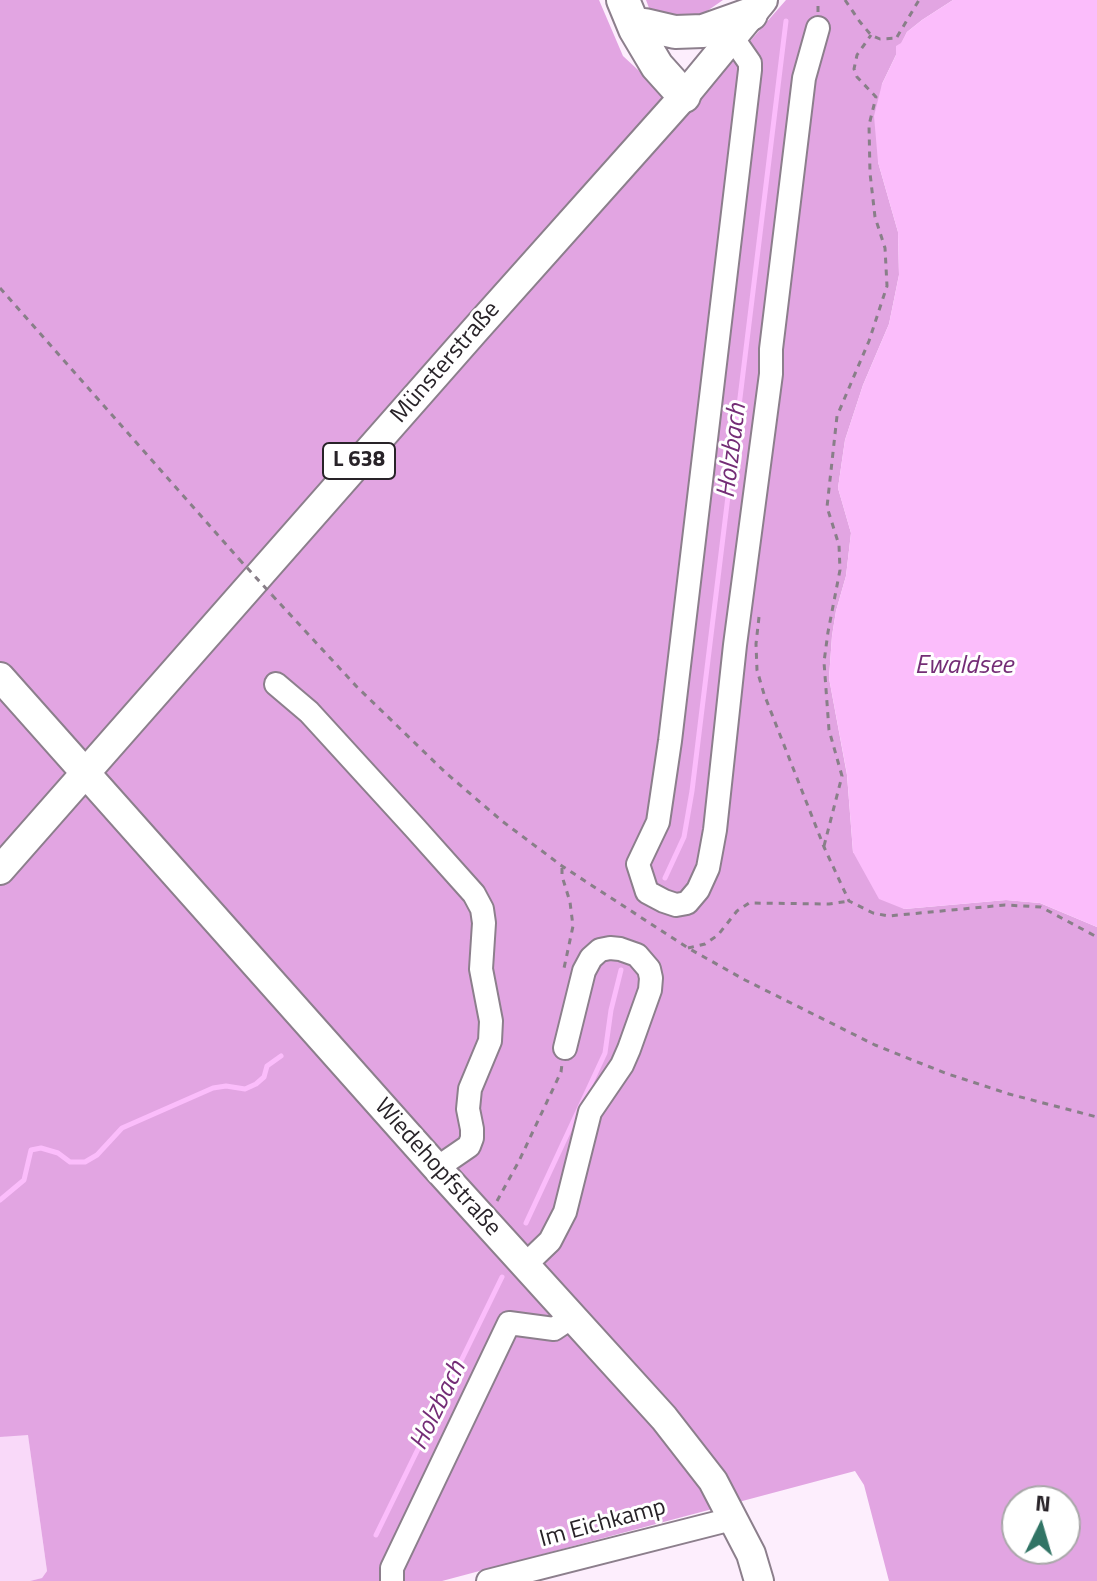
<!DOCTYPE html>
<meta charset="utf-8">
<style>
body{margin:0}
#map{position:relative;width:1097px;height:1581px;overflow:hidden;background:#fdeefd;font-family:"Titillium Web",sans-serif}
canvas{display:block}
.north{position:absolute;left:1001px;top:1485px;width:80px;height:80px;box-sizing:border-box;background:#fff;border:2px solid #a9a7a9;border-radius:50%;rotate:5deg;font-size:22px;font-weight:700;line-height:32px;text-align:center;color:#282328}
.north::after{content:'';display:block;margin:auto;width:28px;height:36px;background:#317465;clip-path:polygon(50% 0,100% 100%,50% 72%,0 100%)}
</style>
<div id="map">
<canvas width="1097" height="1581"></canvas>
<div class="north">N</div>
</div>
<script>
const c = document.querySelector('canvas').getContext('2d');
c.lineJoin = 'round';
function paint(path, color) { c.fillStyle = color; c.fill(path, 'evenodd'); }
const toPath = rows => new Path2D(rows.map(r => 'M' + r).join(''));
function trace(path, color, width, dash) { c.strokeStyle = color; c.lineWidth = width; c.lineCap = dash ? 'butt' : 'round'; c.setLineDash(dash || []); c.stroke(path); }
function drawText(font, color, halo, rows, align = 'center') {
  c.font = font + ' "Titillium Web",sans-serif'; c.lineWidth = 6; c.setLineDash([]); c.textBaseline = 'middle'; c.strokeStyle = halo; c.fillStyle = color; for (const [text, x, y, turn = 0] of rows) {
    c.save(); c.translate(x, y); c.rotate((+turn || 0) * Math.PI / 180); c.textAlign = isNaN(turn) ? turn : align; if (halo) c.strokeText(text, 0, 0); c.fillText(text, 0, 0); c.restore();
  }
}
paint(toPath([
 [20,1434,28,1434,47,1571,42,1578,30,1581,0,1581,0,1437]
]), '#f9d9f9');
paint(toPath([
 [0,0,599,0,623,56,651,82,694,105,786,0,953,0,922,20,907,32,882,84,878,162,898,232,899,275,889,324,863,385,845,440,838,488,851,533,846,576,836,611,832,636,829,678,847,775,853,852,904,909,1006,900,1040,903,1097,927,1097,1581,889,1581,864,1485,855,1471,442,1581,30,1581,42,1578,47,1571,28,1435,0,1437],
 [1017,1501,1065,1501,1065,1549,1017,1549],
 [646,0,723,0,697,18,671,17,649,8]
]), '#e2a5e2');
paint(toPath([
 [953,0,1097,0,1097,927,1040,903,1006,900,904,909,879,899,853,852,847,774,829,678,832,636,836,611,846,576,851,533,838,488,845,440,863,385,889,324,899,275,898,232,878,162,874,116,882,84,896,55,896,46,901,43,907,32,922,20]
]), '#fbbdfb');
trace(toPath([
 [665,878,684,837,692,791,786,21],
 [0,1200,24,1180,31,1150,41,1148,58,1153,70,1162,85,1162,97,1155,122,1128,213,1088,226,1086,245,1089,256,1084,264,1077,267,1066,281,1056],
 [526,1223,605,1053,611,1010,621,970],
 [376,1535,502,1277]
]), '#fbbdfb', 5);
const minor = toPath([
 [732,37,750,63,750,70,670,741,658,822,638,864,647,892,664,901,676,905,687,903,698,890,708,868,715,830,735,645,771,374,771,349,804,78,818,28],
 [276,684,309,712,415,828,474,894,482,909,484,923,481,969,491,1021,490,1041,470,1089,468,1109,472,1129,472,1138,469,1146,437,1168],
 [525,1265,550,1241,565,1212,590,1112,622,1065,629,1049,650,990,651,978,649,969,637,955,620,949,610,948,600,950,591,958,584,971,565,1048],
 [392,1581,392,1568,509,1323,554,1329,572,1317],
 [488,1581,732,1519]
]);
const major = toPath([
 [0,677,437,1168,664,1418,713,1481,751,1554,759,1581],
 [0,870,476,329,684,96,763,0]
]);
const highway = toPath([
 [623,0,635,29,657,66,684,96],
 [645,25,675,32,703,31,751,14]
]);
trace(minor, '#8c7f8c', 26);
trace(major, '#8c7f8c', 32);
trace(highway, '#8c7f8c', 36);
trace(toPath([
 [845,0,860,22,871,35,880,39,898,38],
 [818,12,818,0],
 [897,37,919,0],
 [0,288,239,559],
 [272,595,357,687,446,773,502,821,562,866,688,948,745,980,875,1045,945,1073,1009,1094,1097,1117],
 [759,617,756,644,757,670,764,694,824,847,849,901,873,913,888,916,1005,905,1041,907,1097,937],
 [824,846,842,776,829,730,824,662,828,632,840,570,839,545,827,507,837,416,869,341,887,286,885,248,875,217,870,173,869,125,876,97,857,77,854,69,857,55,871,35],
 [562,868,562,876,570,902,573,926,563,973],
 [688,948,705,944,718,935,737,911,749,903,829,904,849,901],
 [497,1201,519,1161,561,1072,562,1064]
]), '#887f88', 3, [6, 6]);
trace(minor, '#fff', 22);
trace(major, '#fff', 28);
trace(highway, '#fff', 32);
trace(toPath([
 [239,559,272,595]
]), '#887f88', 3, [6, 6]);
for (const [x, y, w] of [
 [359,461,72]
]) { const box = new Path2D(); box.roundRect(x - w / 2, y - 18, w, 36, 6); c.fillStyle = '#fff'; c.fill(box); trace(box, '#282328', 2); }
drawText('bold 22px', '#282328', null, [
 ["L 638",359,461]
]);
drawText('24px', '#282328', '#fff', [
 ["Münsterstraße",446,363,-49],
 ["Wiedehopfstraße",437,1168,48],
 ["Im Eichkamp",603,1524,-15]
]);
drawText('italic 26px', '#742d76', '#fff', [
 ["Holzbach",733,451,-83],
 ["Ewaldsee",964,667],
 ["Holzbach",439,1406,-64]
]);
</script>
